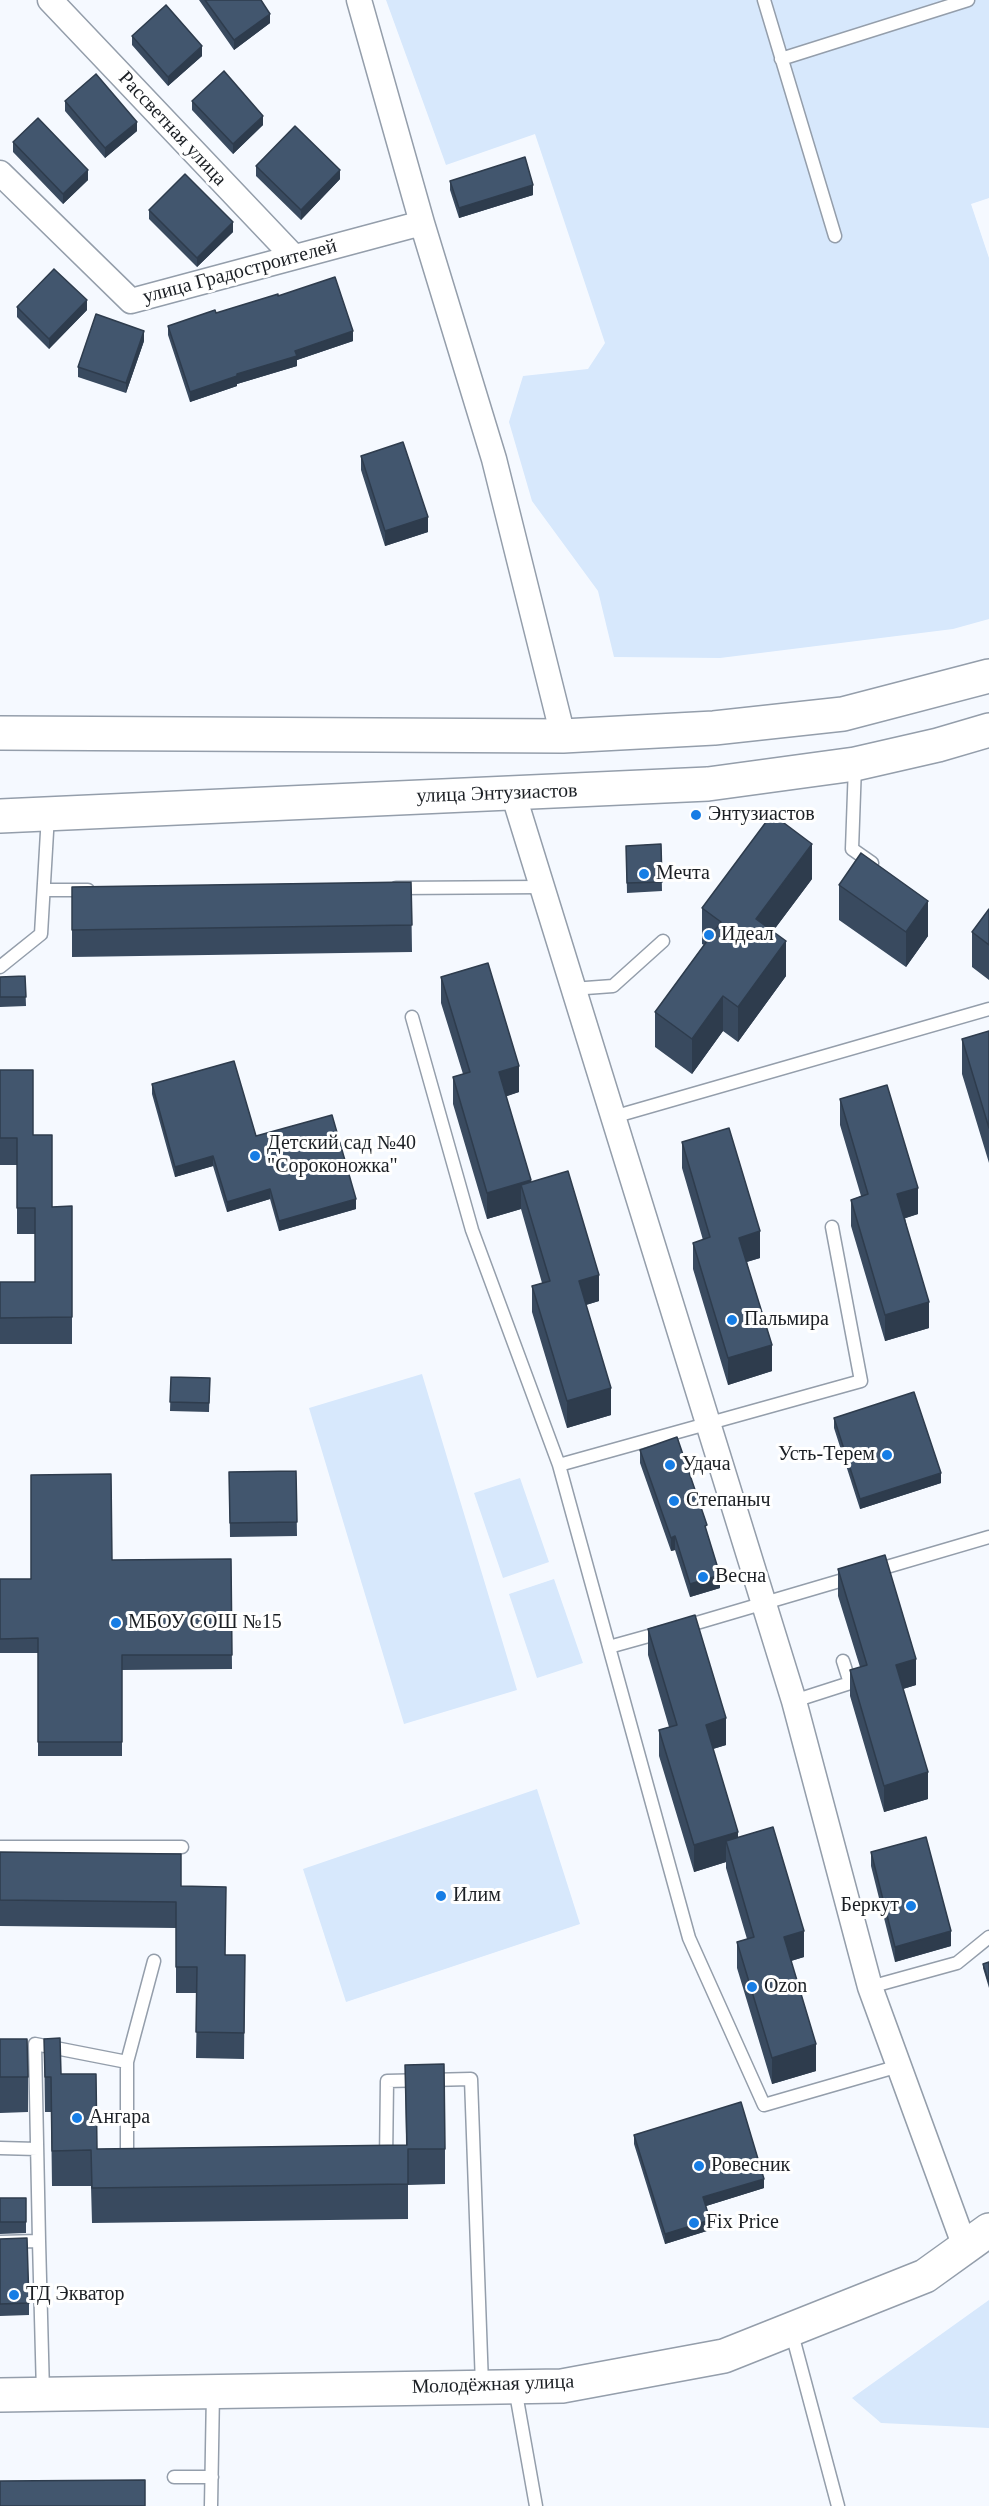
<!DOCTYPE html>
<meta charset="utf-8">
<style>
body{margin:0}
canvas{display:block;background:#f5f9ff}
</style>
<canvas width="989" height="2506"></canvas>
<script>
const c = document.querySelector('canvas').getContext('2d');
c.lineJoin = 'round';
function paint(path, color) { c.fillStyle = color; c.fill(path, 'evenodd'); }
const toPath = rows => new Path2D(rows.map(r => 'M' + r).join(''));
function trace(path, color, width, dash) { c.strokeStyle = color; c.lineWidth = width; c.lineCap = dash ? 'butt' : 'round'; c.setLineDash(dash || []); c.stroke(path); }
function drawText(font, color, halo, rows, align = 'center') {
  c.font = font + ' Georgia,serif'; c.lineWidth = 6; c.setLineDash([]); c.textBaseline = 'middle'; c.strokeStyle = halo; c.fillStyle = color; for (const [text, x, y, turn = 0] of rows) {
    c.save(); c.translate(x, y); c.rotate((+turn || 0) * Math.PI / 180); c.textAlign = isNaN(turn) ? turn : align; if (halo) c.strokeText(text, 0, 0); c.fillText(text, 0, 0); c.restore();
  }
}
paint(toPath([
 [386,0,989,0,989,198,971,204,989,258,989,619,953,629,720,658,614,657,598,591,532,501,509,422,523,376,588,369,605,343,535,134,446,165],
 [422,1374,517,1690,404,1724,309,1408],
 [520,1478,549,1562,503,1578,474,1493],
 [554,1579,583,1663,537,1678,509,1594],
 [537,1789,580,1924,346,2002,303,1869],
 [989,2300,989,2428,881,2423,852,2398]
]), '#d7e8fc');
const lane = toPath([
 [764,0,835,236],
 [781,59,968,0],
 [855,765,852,849,872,863],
 [396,888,541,887],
 [44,890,88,890],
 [0,967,41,934,48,815],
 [572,989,613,986,663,941],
 [412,1017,472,1230,559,1465,861,1381,832,1227],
 [613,1117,989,1009],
 [559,1465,689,1938,764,2105,899,2066],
 [873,1571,989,1537],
 [683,1627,853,1577],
 [609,1647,663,1632],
 [794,1701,850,1683,843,1661],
 [0,1847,182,1847],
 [870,1987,957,1963,989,1937],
 [127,2062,154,1961],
 [0,2148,37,2149],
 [386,2162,387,2081,471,2079,482,2385],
 [39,2241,35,2044,127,2062,127,2163],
 [0,2242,39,2241,43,2393],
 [791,2330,838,2506],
 [515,2388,536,2506],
 [174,2477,212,2477],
 [211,2506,213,2392]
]);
const street = toPath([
 [50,0,294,257],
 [359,0,422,223,494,459,563,736],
 [0,173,131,301,422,223],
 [513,793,794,1701,870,1987,965,2247]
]);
const secondary = toPath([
 [0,733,563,736,714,728,843,714,989,676],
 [0,816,708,784,855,764,938,745,989,730],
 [0,2395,562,2386,724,2356,925,2276,989,2230]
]);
trace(lane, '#949eab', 15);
trace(street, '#949eab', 27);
trace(secondary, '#949eab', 36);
trace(lane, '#fff', 12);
trace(street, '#fff', 24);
trace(secondary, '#fff', 33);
paint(toPath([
 [199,0,261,0,270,23,234,50],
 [132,36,202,56,168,86,132,45],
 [65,101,137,131,105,158,65,111],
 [192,101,263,125,233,154,192,110],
 [13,142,88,180,63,204,13,152],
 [256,166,340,179,301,220,256,176],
 [450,181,533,195,459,218,450,190],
 [149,210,233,232,197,267,149,219],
 [278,296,353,341,297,360,297,366,237,384,237,386,190,402,168,335,168,326],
 [17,307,87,310,49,349,17,317],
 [144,341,126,393,78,377,78,367],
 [361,456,428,532,385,546,361,470],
 [661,844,662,891,627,893,626,846],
 [812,879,773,931,786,976,738,1042,723,1031,692,1074,655,1047,655,1012,704,945,702,944,702,908],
 [411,882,412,952,72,957,72,887],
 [839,885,928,936,906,967,839,920],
 [989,909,989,980,972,967,972,932],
 [25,976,26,1006,0,1007,0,977],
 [441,977,519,1092,506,1096,531,1182,599,1301,586,1305,611,1415,567,1428,532,1312,532,1286,542,1283,521,1209,487,1219,453,1104,453,1077,463,1074,441,1003],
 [989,1031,989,1163,962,1074,962,1039],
 [0,1070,33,1135,52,1207,72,1206,72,1344,0,1344,0,1282,35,1282,35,1234,17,1234,17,1165,0,1165],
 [152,1084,256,1136,356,1209,279,1231,270,1199,227,1212,213,1166,175,1177,152,1094],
 [840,1099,918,1214,905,1218,929,1328,885,1341,851,1226,851,1200,861,1196,840,1125],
 [682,1142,760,1258,747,1262,772,1371,728,1385,693,1269,693,1243,703,1240,682,1168],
 [171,1377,210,1378,209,1412,170,1411],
 [834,1418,941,1483,860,1509,834,1428],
 [640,1450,707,1533,720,1588,690,1597,675,1550,671,1551,640,1463],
 [296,1471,297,1536,230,1537,229,1472],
 [231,1559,232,1669,122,1670,122,1756,38,1756,38,1653,0,1653,0,1579,31,1579,112,1560],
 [838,1569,916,1685,903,1689,928,1799,884,1812,850,1696,850,1670,860,1667,838,1596],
 [648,1629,726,1745,713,1749,738,1838,804,1957,791,1961,816,2071,772,2084,737,1968,737,1942,747,1939,726,1868,726,1862,694,1872,659,1756,659,1730,669,1727,648,1655],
 [0,1852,181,1886,226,1955,245,1955,244,2059,196,2058,197,1993,176,1993,176,1928,0,1926],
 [871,1852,951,1946,895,1962,871,1866],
 [989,1962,989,1988,983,1968,983,1964],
 [0,2039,28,2077,28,2112,0,2113],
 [44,2039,97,2149,406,2145,405,2065,445,2149,445,2184,408,2185,408,2219,92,2223,91,2186,52,2186,51,2112,45,2112],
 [634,2135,764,2188,706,2206,710,2230,665,2244,634,2144],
 [0,2198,26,2198,26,2233,0,2234],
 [0,2239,29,2303,29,2315,0,2316]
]), '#394a5f');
paint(toPath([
 [270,14,270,23,234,50,234,40],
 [202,46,202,56,168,86,168,77],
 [263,116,263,125,233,154,233,144],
 [137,122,137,131,105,158,105,148],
 [88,170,88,180,63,204,63,194],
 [340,170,340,179,301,220,301,210],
 [533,185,533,195,459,218,459,208],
 [233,222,233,232,197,267,197,258],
 [87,300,87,310,49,349,49,339],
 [144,331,144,341,126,393,126,383],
 [353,331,353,341,297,360,297,366,237,384,237,386,190,402,190,392,295,351],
 [428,517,428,532,385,546,385,531],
 [812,844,812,879,756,954,756,919],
 [928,901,928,936,906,967,906,932],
 [786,941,786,976,738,1042,738,1007],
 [723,996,723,1031,692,1074,692,1039],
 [519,1066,519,1092,499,1099,499,1072],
 [213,1156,213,1166,175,1177,175,1167],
 [531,1180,531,1206,521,1185,521,1209,487,1219,487,1193],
 [918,1188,918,1214,897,1221,897,1194],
 [270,1189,270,1199,227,1212,227,1202],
 [356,1199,356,1209,279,1231,279,1221],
 [760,1231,760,1258,739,1264,739,1238],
 [599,1275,599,1301,579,1307,579,1281],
 [929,1302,929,1328,885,1341,885,1315],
 [772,1345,772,1371,728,1385,728,1358],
 [611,1388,611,1415,567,1428,567,1401],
 [941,1473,941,1483,860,1509,860,1499],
 [675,1536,675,1550,671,1551,671,1538],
 [720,1575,720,1588,690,1597,690,1584],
 [916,1659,916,1685,896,1691,896,1665],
 [726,1718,726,1745,706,1751,706,1725],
 [928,1772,928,1799,884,1812,884,1786],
 [738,1832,738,1858,726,1841,726,1862,694,1872,694,1845],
 [804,1931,804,1957,784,1963,784,1937],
 [951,1931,951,1946,895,1962,895,1947],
 [816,2044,816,2071,772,2084,772,2058],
 [764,2179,764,2188,703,2207,703,2197],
 [710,2220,710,2230,665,2244,665,2234]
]), '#2e3c4d');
const building = toPath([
 [205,0,261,0,270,14,234,40,205,0],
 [166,5,202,46,168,77,132,36,166,5],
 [224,71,263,116,233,144,192,101,224,71],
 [96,74,137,122,105,148,65,101,96,74],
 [38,118,88,170,63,194,13,142,38,118],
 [295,126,340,170,301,210,256,166,295,126],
 [525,157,533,185,459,208,450,181,525,157],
 [185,174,233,222,197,258,149,210,185,174],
 [54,269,87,300,49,339,17,307,54,269],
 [335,277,353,331,295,351,297,356,237,374,237,376,190,392,168,326,215,310,216,313,278,294,278,296,335,277],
 [96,314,144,331,126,383,78,367,96,314],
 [403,442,428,517,385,531,361,456,403,442],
 [772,814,812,844,756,919,786,941,738,1007,723,996,692,1039,655,1012,721,922,702,908,772,814],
 [661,844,662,882,627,883,626,846,661,844],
 [861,853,928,901,906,932,839,885,861,853],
 [411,882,412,925,72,930,72,887,411,882],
 [989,909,989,945,972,932,989,909],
 [488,963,519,1066,499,1072,531,1180,487,1193,453,1077,470,1072,441,977,488,963],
 [25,976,26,997,0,997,0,977,25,976],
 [989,1031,989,1128,962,1039,989,1031],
 [234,1061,256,1136,332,1115,356,1199,279,1221,270,1189,227,1202,213,1156,175,1167,152,1084,234,1061],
 [0,1070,33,1070,33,1135,52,1135,52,1207,72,1206,72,1317,0,1318,0,1282,35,1282,35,1208,17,1208,17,1138,0,1138,0,1070],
 [887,1085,918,1188,897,1194,929,1302,885,1315,851,1200,868,1194,840,1099,887,1085],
 [729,1128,760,1231,739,1238,772,1345,728,1358,693,1243,710,1237,682,1142,729,1128],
 [568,1171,599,1275,579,1281,611,1388,567,1401,532,1286,550,1281,521,1185,568,1171],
 [171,1377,210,1378,209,1403,170,1402,171,1377],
 [914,1392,941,1473,860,1499,834,1418,914,1392],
 [677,1437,707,1525,705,1526,720,1575,690,1584,675,1536,671,1538,640,1450,677,1437],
 [296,1471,297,1522,230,1523,229,1472,296,1471],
 [111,1474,112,1560,231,1559,232,1655,122,1655,122,1742,38,1742,38,1638,0,1639,0,1579,31,1579,31,1475,111,1474],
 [885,1555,916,1659,896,1665,928,1772,884,1786,850,1670,867,1665,838,1569,885,1555],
 [695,1615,726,1718,706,1725,738,1832,694,1845,659,1730,677,1725,648,1629,695,1615],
 [773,1827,804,1931,784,1937,816,2044,772,2058,737,1942,754,1937,726,1841,773,1827],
 [926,1837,951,1931,895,1947,871,1852,926,1837],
 [0,1852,181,1854,181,1886,226,1887,225,1955,245,1955,244,2033,196,2032,197,1967,176,1967,176,1902,0,1900,0,1852],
 [989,1962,989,1983,983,1964,989,1962],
 [60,2038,61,2074,96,2074,97,2149,407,2145,405,2065,444,2064,445,2149,408,2149,408,2184,92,2188,91,2150,52,2151,51,2077,45,2077,44,2039,60,2038],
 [0,2039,27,2039,28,2077,0,2077,0,2039],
 [741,2102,764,2179,703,2197,710,2220,665,2234,634,2135,741,2102],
 [0,2198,26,2198,26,2222,0,2222,0,2198],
 [27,2238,29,2303,0,2304,0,2239,27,2238],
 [145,2480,145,2506,0,2506,0,2481,145,2480]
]);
paint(building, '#42566e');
trace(building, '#2e3c4d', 1.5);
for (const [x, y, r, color] of [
 [696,815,6,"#167de5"],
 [644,874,6,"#167de5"],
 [709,935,6,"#167de5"],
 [255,1156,6,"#167de5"],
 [732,1320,6,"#167de5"],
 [887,1455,6,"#167de5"],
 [670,1465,6,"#167de5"],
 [674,1501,6,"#167de5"],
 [703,1577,6,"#167de5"],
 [116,1623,6,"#167de5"],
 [441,1896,6,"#167de5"],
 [911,1906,6,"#167de5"],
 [752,1987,6,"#167de5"],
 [77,2118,6,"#167de5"],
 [699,2166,6,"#167de5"],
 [694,2223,6,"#167de5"],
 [14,2295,6,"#167de5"]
]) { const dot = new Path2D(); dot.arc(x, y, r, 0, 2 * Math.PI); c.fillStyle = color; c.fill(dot); trace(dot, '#fff', 2); }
drawText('20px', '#1b1f24', '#fff', [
 ["Рассветная улица",172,129,47],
 ["улица Градостроителей",240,272,-15],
 ["улица Энтузиастов",497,794,-2],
 ["Молодёжная улица",493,2385,-2]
]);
drawText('20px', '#1b1f24', '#fff', [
 ["Энтузиастов",708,815],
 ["Мечта",656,874],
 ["Идеал",721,935],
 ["Детский сад №40",267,1144],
 ["\"Сороконожка\"",267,1167],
 ["Пальмира",744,1320],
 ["Усть-Терем",875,1455,"right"],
 ["Удача",682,1465],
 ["Степаныч",686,1501],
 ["Весна",715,1577],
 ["МБОУ СОШ №15",128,1623],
 ["Илим",453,1896],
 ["Беркут",899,1906,"right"],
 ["Ozon",764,1987],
 ["Ангара",89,2118],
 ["Ровесник",711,2166],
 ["Fix Price",706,2223],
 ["ТД Экватор",26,2295]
], 'left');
</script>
